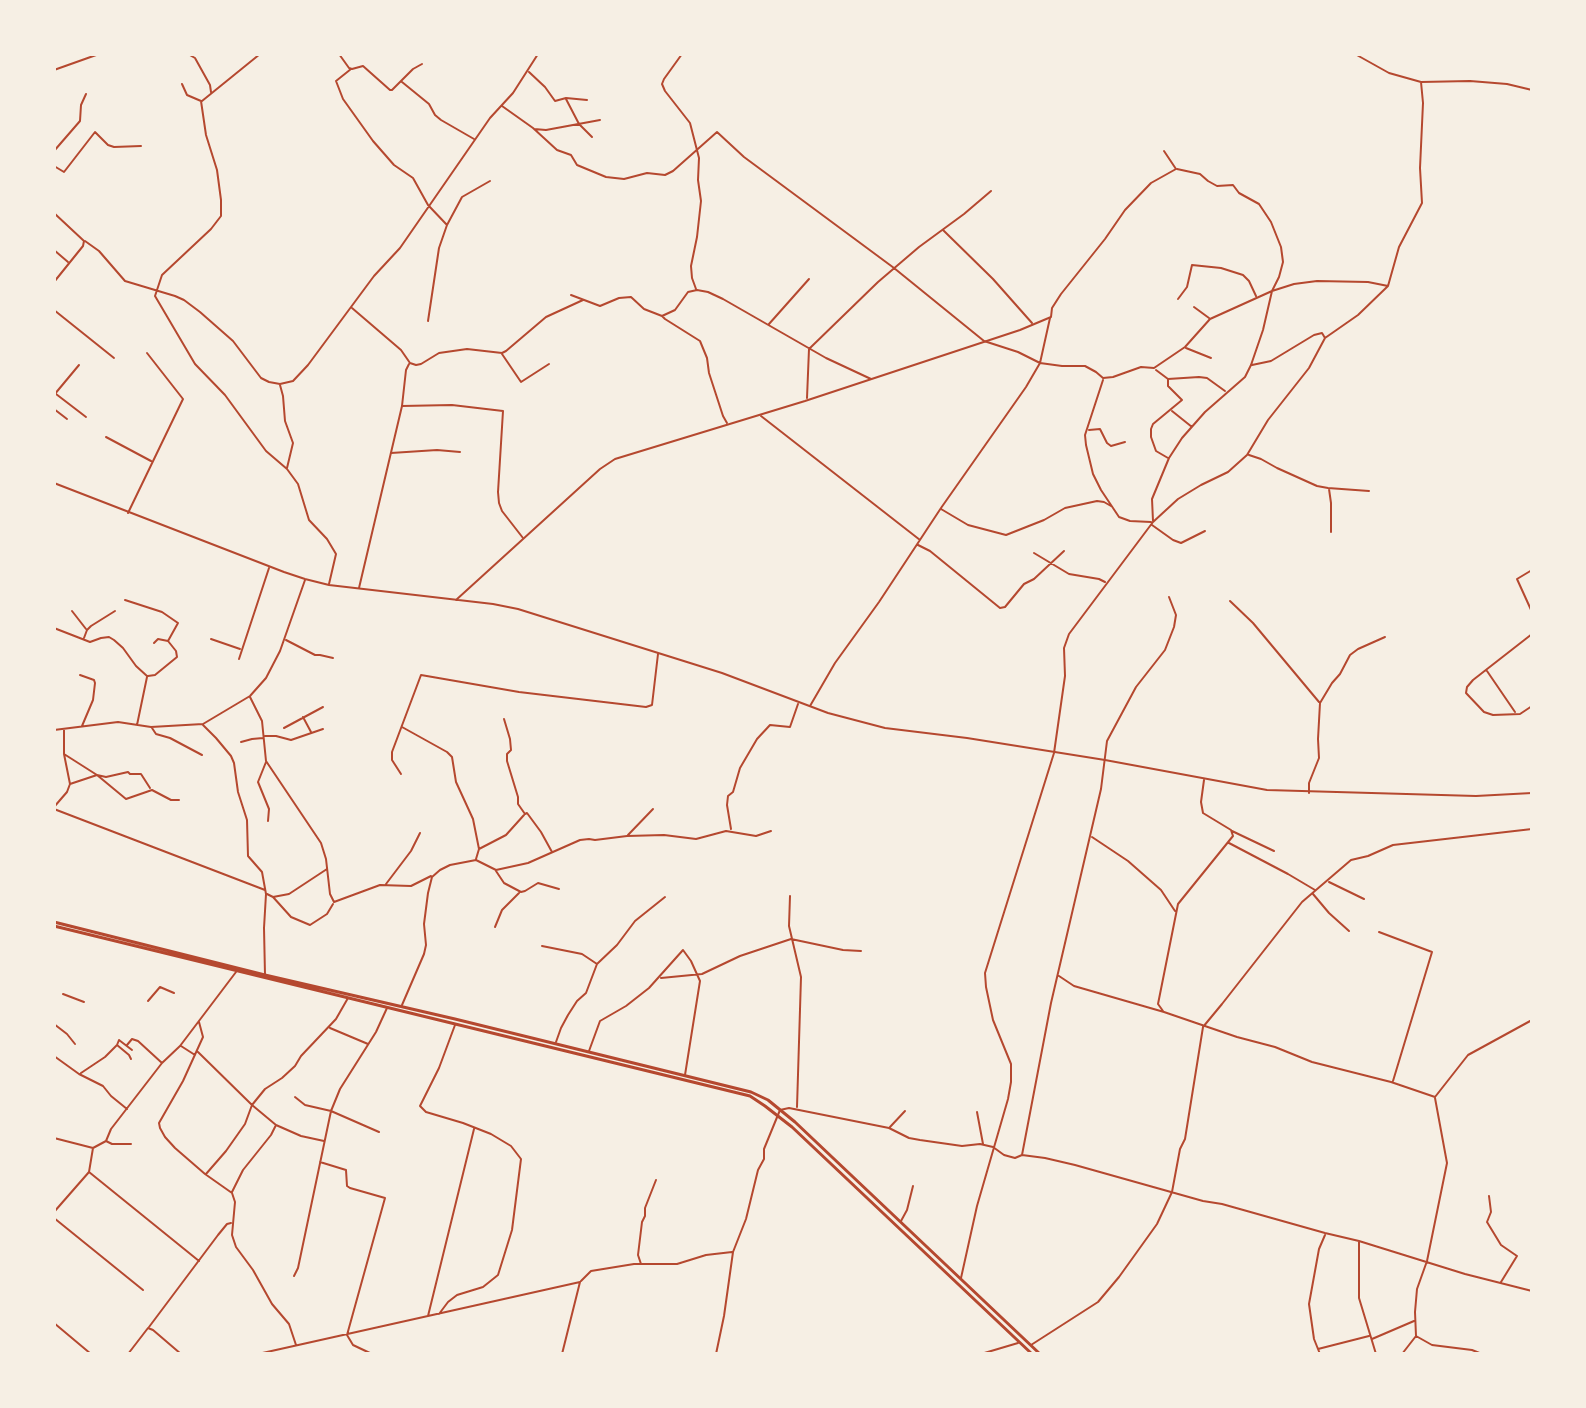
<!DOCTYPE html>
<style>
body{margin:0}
#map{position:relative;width:1586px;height:1408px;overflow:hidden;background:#f6efe4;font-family:Ubuntu,sans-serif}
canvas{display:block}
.frame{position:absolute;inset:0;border:56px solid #f6efe4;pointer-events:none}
</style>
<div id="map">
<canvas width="1586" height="1408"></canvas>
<div class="frame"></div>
</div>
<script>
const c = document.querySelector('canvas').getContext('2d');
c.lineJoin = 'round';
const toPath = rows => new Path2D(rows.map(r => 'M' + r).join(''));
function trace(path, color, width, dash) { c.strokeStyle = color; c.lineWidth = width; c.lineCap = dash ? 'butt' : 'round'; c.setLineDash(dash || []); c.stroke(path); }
trace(toPath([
 [188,54,195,58,210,85,211,92],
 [339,54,349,68,352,69,363,66,390,90,392,90,413,69,422,64],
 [682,54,664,79,662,84,665,91,690,123,699,158,698,180,701,201,697,237,691,266,692,278,696,289],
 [1355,54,1389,73,1421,82,1470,81,1507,84,1532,90],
 [351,69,336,81,343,99,373,141,394,165,413,178,428,205,447,225],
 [54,70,99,54],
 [529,72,545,87,555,101,566,98,587,100],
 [402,82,429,104,435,115,441,120,474,139],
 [182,84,187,95,201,101,206,135,217,170,221,200,221,216,211,229,162,275,155,296,195,364,225,395,266,451,287,469,298,484,309,520,327,539,336,554,329,584],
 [566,99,579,124,592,137],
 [202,101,260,54],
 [502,106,533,128,557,150,571,155,577,165,606,177,624,179,647,173,665,175,673,171,717,132,744,157,894,268,984,341,1018,352,1040,363,1050,318],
 [534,129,546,130,600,120],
 [54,151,80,121,81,105,86,94],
 [54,166,64,172,95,132,108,145,114,147,141,146],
 [943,230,993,279,1032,323],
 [85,241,99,251,125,281,175,296,184,300,200,312,233,341,261,378,269,382,280,384,293,381,308,365,374,276,400,248,490,118,513,93,538,54],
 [54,250,68,262],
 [571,295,600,306,619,298,631,297,644,309,662,316,675,310,688,292,697,290,708,292,723,299,826,358,871,379],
 [1178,299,1187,287,1192,265,1221,268,1243,275,1249,281,1256,296],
 [1194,307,1209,318],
 [352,308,401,350,410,363,416,365,421,364,439,353,467,349,502,353,506,351,546,317,583,300],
 [54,310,114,358],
 [662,316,665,319,700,341,707,358,709,373,723,416,727,423],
 [428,321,439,248,447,225,462,197,490,181],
 [769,324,809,279],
 [1186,348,1211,358],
 [502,354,521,382,549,364],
 [1252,365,1271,361,1314,335,1322,333,1325,338],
 [1156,370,1168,379,1199,377,1207,378,1225,391],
 [1168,379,1168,386,1182,400,1153,424,1151,429,1151,437,1156,451,1168,458],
 [1103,380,1085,435,1086,445,1093,474,1101,490,1119,517,1130,521,1151,522],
 [280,385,283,396,285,421,293,443,287,468],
 [56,394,86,417],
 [54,395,79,365],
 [807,398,809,349,878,282,919,247,964,214,991,191],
 [402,406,452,405,503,411,498,492,499,503,502,511,523,538],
 [54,409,67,419],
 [1172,411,1192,427],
 [761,416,920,540],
 [1089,430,1100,429,1107,443,1111,446,1125,442],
 [106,437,151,461],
 [391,453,437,450,460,452],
 [1249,455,1261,459,1277,468,1317,486,1328,488,1369,491],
 [1329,489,1331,503,1331,532],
 [941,509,968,525,1006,535,1044,520,1065,508,1097,501,1104,502,1111,506],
 [128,513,183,399,147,353],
 [1153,521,1152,499,1169,458,1182,438,1205,412,1245,377,1251,365,1263,330,1272,291,1294,284,1317,281,1368,282,1388,286,1399,247,1422,203,1420,168,1423,103,1421,82],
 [1152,525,1173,540,1181,543,1205,531],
 [918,545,930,551,1000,608,1005,607,1024,584,1034,579,1064,551],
 [1034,553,1069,574,1099,579,1105,582],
 [1532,570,1517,579,1532,612],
 [359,588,402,406,406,370,409,364],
 [125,600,162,612,178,623,168,641],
 [1230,601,1253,623,1319,702],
 [72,611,86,629],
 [54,628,90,642,101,638,109,637,114,640,123,648,136,666,147,676],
 [1532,634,1473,680,1467,687,1466,693,1484,712,1493,715,1520,714,1532,706],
 [84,638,87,630,91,626,115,611],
 [211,639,240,649],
 [286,640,315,655,320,655,333,658],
 [239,659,269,568],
 [1487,671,1515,712],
 [80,675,94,680,95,683,93,700,82,726],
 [148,676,155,675,177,657,176,651,168,641,158,639,154,643],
 [250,697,262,721,266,761,321,843,326,859,330,894,334,902,380,885,411,886,431,876],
 [810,706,835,663,879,602,941,508,1026,387,1040,363,1062,366,1085,366,1096,372,1103,378,1113,377,1141,367,1154,368,1185,347,1210,319,1272,291,1279,277,1283,262,1281,247,1271,222,1259,204,1239,193,1233,185,1217,186,1208,181,1200,174,1177,169],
 [303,717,311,732],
 [504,719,510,739,511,750,507,754,507,761,518,797,518,804,525,814,527,813,541,832,552,852],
 [137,725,147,677],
 [203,725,216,738,231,756,234,763,238,792,247,820,248,856,262,872,266,894,264,928,265,975],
 [402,727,447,752,452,757,456,782,473,819,479,849,476,859],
 [152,728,156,734,170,738,202,755],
 [284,728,323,707],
 [54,730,118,722,151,727,203,724,250,696,266,678,280,651,305,580],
 [265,736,276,736,291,740,323,729],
 [241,742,252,739,263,738],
 [64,754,97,775,126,799,152,790,171,800,179,800],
 [266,762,258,782,269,809,268,821],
 [401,774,392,760,392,752,421,675,519,692,646,707,652,705,658,654],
 [70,784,97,775,106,777,128,772,130,774,141,774,150,788],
 [1309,793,1309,783,1319,758,1318,739,1320,703,1332,683,1340,674,1350,655,1358,649,1385,637],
 [54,807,67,792,70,784,64,754,64,730],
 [54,809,265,890],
 [731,829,727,805,728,796,733,792,740,768,757,739,770,725,790,727,798,704],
 [1232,831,1274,851],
 [628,835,653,809],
 [1092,837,1128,861,1161,890,1175,911],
 [1229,843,1288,874,1315,890],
 [479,849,506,835,524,815],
 [496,871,504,883,521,892,525,891,538,883,559,889],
 [1329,882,1364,899],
 [386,884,411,851,420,833],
 [267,894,273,897,289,894,327,869],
 [1313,894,1329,913,1349,931],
 [790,896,789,926,801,977,797,1107],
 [273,897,291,917,310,925,327,914,333,904],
 [495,927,502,910,519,893],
 [1379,932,1432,952,1393,1081],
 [542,946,582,954,597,964],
 [1059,976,1074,986,1164,1012,1237,1037,1275,1047,1312,1062,1391,1082,1435,1097,1468,1055,1532,1020],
 [661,978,702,974,740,956,791,939,843,950,861,951],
 [63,994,84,1002],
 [148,1001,160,987,174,993],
 [402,1005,424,954,426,945,424,924,428,893,432,877,440,870,450,865,476,860,496,870,528,863,580,840,589,839,595,840,627,836,664,835,696,839,726,831,756,836,771,831],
 [1163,1011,1158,1004,1178,904,1233,836,1231,830,1203,813,1201,802,1204,780],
 [199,1022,203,1037,183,1081,159,1123,160,1128,165,1137,175,1148,205,1174,232,1193,235,1202,232,1235,236,1247,253,1270,272,1304,289,1324,296,1345],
 [54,1024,67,1034,75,1044],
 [330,1028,368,1044],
 [556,1042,561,1028,568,1015,577,1001,586,993,597,964,617,945,635,921,665,897],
 [117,1045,119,1040,132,1050],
 [127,1045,132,1039,138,1041,162,1063],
 [181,1046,195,1055],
 [589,1051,600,1021,626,1006,649,988,683,950,691,961,700,981,685,1075],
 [198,1052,252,1105,276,1125,301,1136,324,1141],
 [54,1056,79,1074,103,1086,111,1096,127,1109],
 [81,1073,105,1057,117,1045,129,1055,131,1059],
 [295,1097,305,1105,331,1111,379,1132],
 [977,1112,983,1144],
 [890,1127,905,1111],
 [54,1138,93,1148,106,1141,112,1144,131,1144],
 [106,1141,111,1129,162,1063,180,1046,236,972],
 [93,1148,89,1172,199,1261],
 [1022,1155,1051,1003,1101,789,1107,741,1136,687,1165,650,1174,627,1176,615,1169,597],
 [320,1162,346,1170,347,1186,350,1188,385,1198,347,1335,353,1345,372,1354],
 [206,1174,226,1151,245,1124,252,1105,265,1089,282,1078,295,1066,301,1056,336,1019,348,998],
 [232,1192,243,1170,271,1135,276,1125],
 [1489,1196,1491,1212,1487,1222,1501,1245,1517,1256,1501,1282],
 [54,1212,89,1172],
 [54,1218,143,1290],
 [901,1221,907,1210,913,1186],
 [1359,1242,1359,1298,1376,1354],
 [641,1264,638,1255,642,1222,645,1216,645,1208,656,1180],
 [294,1276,298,1268,331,1111,340,1089,376,1032,387,1008],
 [961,1278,977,1206,1008,1099,1011,1082,1011,1064,993,1020,986,987,985,973,1054,753,1065,676,1064,648,1069,634,1153,522,1178,499,1201,485,1228,472,1247,455,1268,420,1309,368,1325,338,1358,315,1388,286],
 [581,1281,591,1271,634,1264,677,1264,706,1255,732,1252],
 [439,1314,448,1302,457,1295,483,1287,498,1275,512,1230,521,1159,511,1146,491,1134,463,1123,426,1112,420,1106,439,1068,455,1025],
 [428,1316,474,1129],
 [149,1327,218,1235,227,1224,231,1223],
 [1416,1336,1415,1312,1417,1289,1427,1261,1447,1163,1435,1098],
 [1372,1339,1414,1321],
 [1031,1345,1098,1302,1119,1277,1157,1224,1172,1192,1180,1149,1185,1139,1203,1027,1222,1004,1302,902,1351,860,1368,856,1393,845,1532,829],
 [1318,1349,1369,1336],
 [258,1354,580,1282,562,1354],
 [716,1354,724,1316,733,1252,746,1219,758,1170,764,1159,764,1149,780,1110,789,1108,889,1128,909,1138,920,1140,962,1146,980,1144,993,1147,1004,1155,1015,1158,1022,1155,1045,1158,1075,1165,1203,1201,1222,1204,1325,1233,1359,1241,1465,1274,1532,1291],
 [981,1354,1018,1343],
 [1320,1354,1314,1339,1309,1304,1319,1249,1325,1235],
 [1402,1354,1416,1336,1432,1345,1472,1350,1482,1354]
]), '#b5482f', 2);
trace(toPath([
 [54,213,84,241,83,246,54,282],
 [54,483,284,572,305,579,329,585,493,604,518,609,722,673,828,713,885,728,967,738,1105,760,1267,790,1476,796,1532,793],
 [456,600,600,469,615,459,805,401,1020,330,1051,317,1052,308,1061,294,1105,239,1125,210,1151,183,1176,169,1164,151],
 [54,1323,91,1354],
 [128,1354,148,1328,153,1330,181,1354]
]), '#b5482f', 2);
trace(toPath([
 [54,922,265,975,455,1019,751,1092,768,1100,795,1122,1040,1354],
 [54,926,750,1096,765,1106,792,1127,1032,1354]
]), '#b5482f', 3);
</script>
